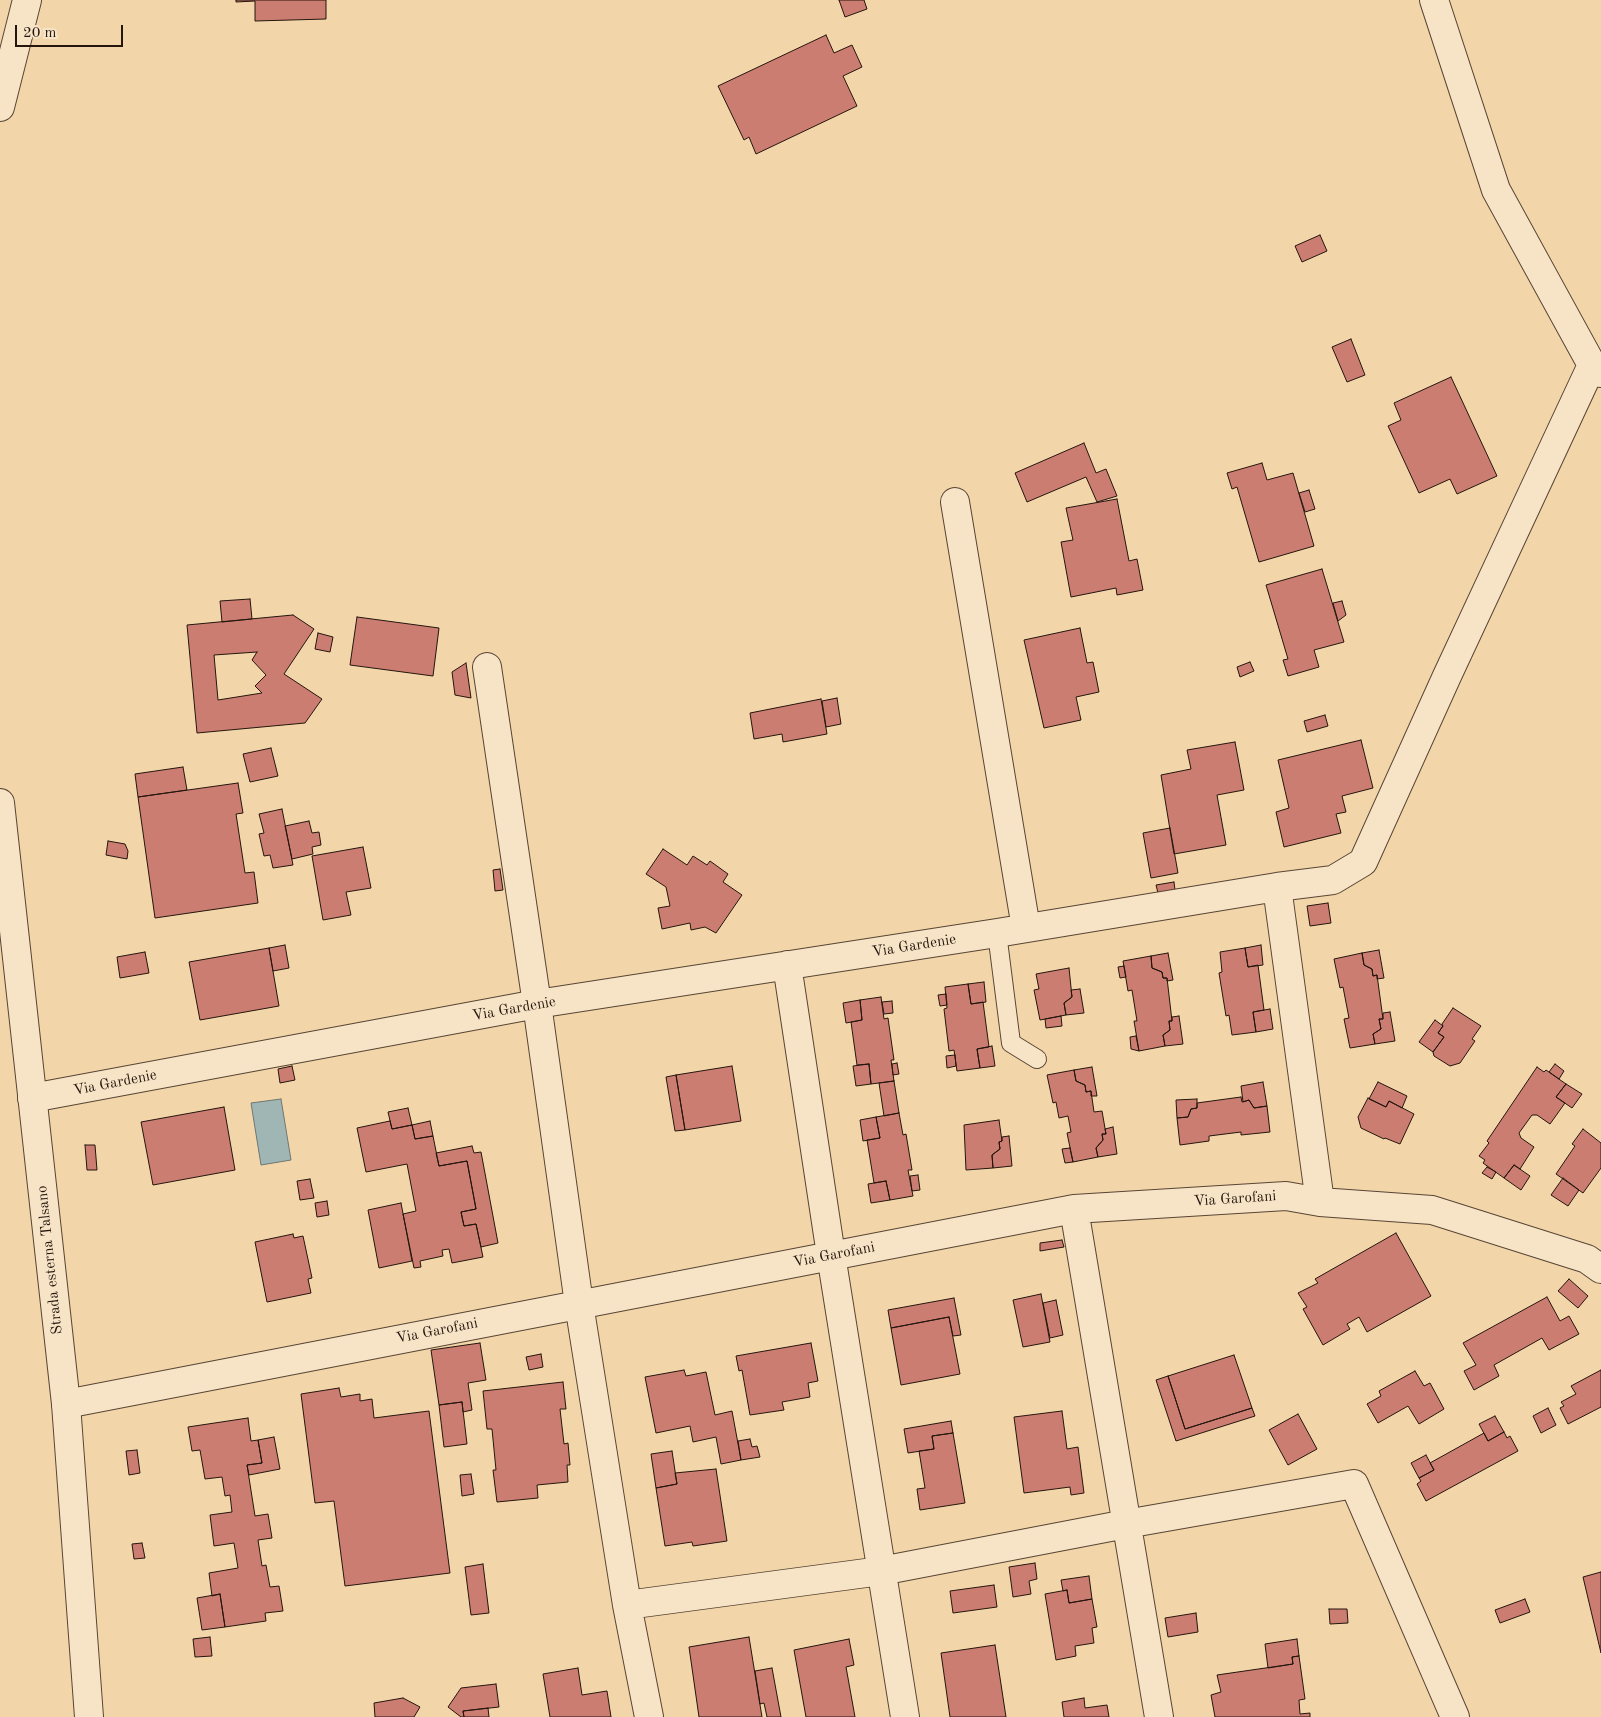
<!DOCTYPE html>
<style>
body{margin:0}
#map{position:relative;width:1601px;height:1717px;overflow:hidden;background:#f2d6a9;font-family:"Old Standard TT",serif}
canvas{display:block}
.scale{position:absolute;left:15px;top:25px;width:108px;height:22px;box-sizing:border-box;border:2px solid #24150d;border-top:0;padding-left:6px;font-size:15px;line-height:18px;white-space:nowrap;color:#24150d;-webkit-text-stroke:4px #f7e4c7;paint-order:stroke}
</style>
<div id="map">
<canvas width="1601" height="1717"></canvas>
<div class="scale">20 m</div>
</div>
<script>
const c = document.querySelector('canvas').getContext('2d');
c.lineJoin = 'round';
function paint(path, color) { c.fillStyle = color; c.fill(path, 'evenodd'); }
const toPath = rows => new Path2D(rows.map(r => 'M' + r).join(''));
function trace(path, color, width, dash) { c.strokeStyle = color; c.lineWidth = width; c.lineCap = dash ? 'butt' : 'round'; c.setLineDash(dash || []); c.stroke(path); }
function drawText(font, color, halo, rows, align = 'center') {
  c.font = font + ' "Old Standard TT",serif'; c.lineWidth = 4.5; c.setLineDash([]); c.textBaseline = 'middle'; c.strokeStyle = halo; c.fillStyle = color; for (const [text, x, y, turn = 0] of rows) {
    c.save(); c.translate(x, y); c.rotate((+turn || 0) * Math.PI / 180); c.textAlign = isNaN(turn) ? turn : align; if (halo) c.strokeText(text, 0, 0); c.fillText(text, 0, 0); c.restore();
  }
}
const water = toPath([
 [281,1099,291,1160,261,1165,251,1103,281,1099]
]);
paint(water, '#a0b6b4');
trace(water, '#6e7671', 1);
const building = toPath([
 [236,0,326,0,326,19,255,21,255,1,236,2,236,0],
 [839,0,864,0,867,9,845,17,839,0],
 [826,35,834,53,852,45,862,67,843,76,857,106,756,154,749,137,744,140,718,86,826,35],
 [1320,235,1327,251,1302,262,1295,246,1320,235],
 [1351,339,1365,375,1347,382,1332,347,1351,339],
 [1451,377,1497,476,1457,494,1450,479,1419,493,1388,426,1401,420,1394,403,1451,377],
 [1084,443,1096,473,1106,469,1117,496,1097,502,1086,477,1027,502,1015,473,1084,443],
 [1262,463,1267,480,1293,473,1314,546,1259,562,1237,487,1232,489,1227,473,1262,463],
 [1309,490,1315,509,1305,512,1299,493,1309,490],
 [1117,499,1129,561,1137,559,1143,590,1117,595,1116,588,1071,597,1061,542,1073,540,1066,508,1117,499],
 [1322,569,1344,642,1314,650,1319,667,1288,676,1283,660,1288,659,1266,585,1322,569],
 [250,599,252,619,222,622,220,601,250,599],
 [1342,601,1346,615,1338,621,1333,603,1342,601],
 [293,615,314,629,284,674,322,699,305,723,197,733,187,625,293,615],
 [257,652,252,660,266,675,255,686,262,693,218,700,214,655,257,652],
 [357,617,439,628,433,676,350,665,357,617],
 [1080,628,1087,663,1093,662,1099,692,1076,697,1081,720,1044,728,1024,640,1080,628],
 [318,633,333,637,330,652,315,649,318,633],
 [1250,662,1254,671,1240,677,1237,667,1250,662],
 [466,663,471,698,455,695,452,672,466,663],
 [837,698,841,724,826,727,822,701,837,698],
 [821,699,827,734,783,742,782,734,754,739,750,713,821,699],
 [1325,715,1328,726,1307,732,1304,721,1325,715],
 [1361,740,1373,788,1342,796,1346,812,1336,814,1341,833,1284,847,1276,812,1289,808,1278,760,1361,740],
 [1235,742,1244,790,1217,795,1226,845,1174,854,1161,775,1191,769,1187,750,1235,742],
 [271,748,278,776,250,782,243,754,271,748],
 [183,767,187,790,138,797,135,774,183,767],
 [238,783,243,813,236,814,245,873,254,872,258,903,155,918,138,797,238,783],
 [282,809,293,865,273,868,270,855,264,856,259,834,264,833,259,814,282,809],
 [309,821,312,833,319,832,321,845,312,847,313,854,292,859,285,826,309,821],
 [1170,828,1178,873,1151,878,1143,833,1170,828],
 [108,841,125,844,128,851,127,859,106,855,108,841],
 [363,847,371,888,346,892,351,915,323,920,312,856,363,847],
 [663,849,687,865,693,856,707,865,710,861,728,874,723,882,742,895,716,933,705,927,691,930,690,923,662,929,658,908,670,906,666,887,646,874,663,849],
 [500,869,503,890,495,891,493,870,500,869],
 [1174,882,1175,890,1158,893,1156,885,1174,882],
 [1328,903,1331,923,1310,926,1307,906,1328,903],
 [285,945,289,968,273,971,269,948,285,945],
 [1261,945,1263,965,1248,967,1245,948,1261,945],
 [269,948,279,1006,200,1020,189,962,269,948],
 [1245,948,1248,967,1258,965,1264,1010,1253,1012,1256,1032,1232,1035,1229,1015,1226,1016,1219,973,1222,972,1220,952,1245,948],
 [1379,950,1384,978,1377,979,1377,975,1373,976,1372,969,1364,965,1362,953,1379,950],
 [145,952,149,973,120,978,117,957,145,952],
 [1168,953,1173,980,1167,981,1167,978,1163,978,1162,972,1152,968,1151,956,1168,953],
 [1362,953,1364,965,1372,969,1373,976,1377,975,1383,1019,1379,1019,1381,1029,1373,1034,1375,1044,1350,1048,1344,1019,1349,1018,1343,987,1340,988,1334,959,1362,953],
 [1151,956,1152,968,1162,972,1163,978,1167,978,1172,1021,1169,1021,1170,1030,1163,1035,1165,1046,1139,1051,1134,1021,1137,1021,1132,990,1128,991,1123,961,1151,956],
 [1124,966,1126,977,1120,978,1118,967,1124,966],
 [1069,968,1072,997,1064,1003,1066,1015,1040,1020,1034,990,1039,989,1036,974,1069,968],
 [984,982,986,1002,971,1004,968,984,984,982],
 [968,984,971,1004,983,1002,989,1047,977,1049,980,1068,957,1071,954,1050,949,1051,944,1009,947,1008,945,987,968,984],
 [1080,989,1084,1013,1066,1015,1064,1003,1072,997,1071,990,1080,989],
 [946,994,947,1005,940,1006,938,995,946,994],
 [881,997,884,1019,888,1018,894,1060,891,1060,894,1081,871,1084,869,1064,857,1065,851,1022,862,1020,860,1000,881,997],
 [860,1000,862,1020,846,1023,843,1003,860,1000],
 [892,1001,893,1013,884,1014,882,1002,892,1001],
 [1453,1008,1481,1026,1472,1039,1475,1041,1460,1063,1450,1066,1434,1056,1433,1052,1444,1037,1438,1033,1443,1026,1442,1024,1453,1008],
 [1270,1009,1273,1029,1256,1032,1253,1012,1270,1009],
 [1390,1012,1395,1041,1375,1044,1373,1034,1381,1029,1379,1019,1383,1019,1383,1013,1390,1012],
 [1061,1016,1062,1026,1046,1028,1045,1019,1061,1016],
 [1179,1016,1183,1044,1165,1046,1163,1035,1170,1030,1169,1021,1172,1021,1172,1017,1179,1016],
 [1435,1020,1443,1026,1438,1033,1444,1037,1433,1052,1419,1042,1435,1020],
 [1136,1036,1139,1051,1131,1049,1130,1037,1136,1036],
 [992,1046,995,1066,980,1068,977,1049,992,1046],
 [955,1055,956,1066,947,1068,946,1056,955,1055],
 [897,1063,899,1074,893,1075,892,1064,897,1063],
 [869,1064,871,1084,856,1086,853,1066,869,1064],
 [1555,1064,1564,1071,1559,1079,1549,1072,1555,1064],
 [292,1066,295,1080,280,1083,278,1069,292,1066],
 [732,1066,741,1121,685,1130,676,1075,732,1066],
 [1092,1067,1097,1096,1091,1096,1091,1091,1086,1092,1085,1085,1076,1081,1074,1070,1092,1067],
 [1537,1067,1544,1072,1546,1070,1566,1084,1556,1097,1565,1103,1550,1124,1537,1115,1532,1115,1519,1133,1521,1138,1534,1147,1520,1169,1514,1165,1504,1178,1483,1163,1485,1160,1479,1156,1489,1143,1487,1141,1537,1067],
 [1074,1070,1076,1081,1085,1085,1086,1092,1091,1091,1094,1112,1102,1111,1106,1134,1102,1134,1103,1140,1096,1148,1098,1157,1073,1162,1067,1133,1071,1132,1068,1116,1059,1118,1056,1102,1053,1103,1047,1075,1074,1070],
 [676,1075,685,1130,675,1131,666,1077,676,1075],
 [894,1081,899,1113,884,1116,879,1083,894,1081],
 [1263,1082,1267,1106,1254,1108,1249,1100,1243,1102,1241,1086,1263,1082],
 [1378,1082,1407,1096,1402,1108,1389,1101,1386,1107,1369,1099,1378,1082],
 [1566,1084,1582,1094,1572,1108,1556,1097,1566,1084],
 [1241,1097,1242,1102,1249,1100,1254,1108,1267,1106,1270,1132,1241,1135,1241,1132,1209,1136,1209,1141,1180,1145,1177,1118,1188,1117,1191,1109,1197,1108,1197,1103,1241,1097],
 [1368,1098,1386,1107,1389,1101,1414,1114,1400,1144,1385,1138,1384,1139,1361,1128,1358,1117,1368,1098],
 [1197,1099,1197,1108,1191,1109,1188,1117,1177,1118,1176,1100,1197,1099],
 [224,1107,235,1170,153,1185,141,1122,224,1107],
 [408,1108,412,1125,392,1129,388,1112,408,1108],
 [899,1113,903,1135,906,1134,912,1170,908,1170,913,1196,890,1200,886,1181,874,1183,867,1140,880,1138,876,1117,899,1113],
 [876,1117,880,1138,863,1141,860,1120,876,1117],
 [999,1120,1002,1141,999,1142,1000,1149,992,1155,993,1168,966,1170,964,1125,999,1120],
 [390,1121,392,1129,412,1125,415,1139,433,1136,439,1166,467,1161,476,1209,461,1212,464,1226,476,1224,483,1257,452,1263,449,1249,442,1250,443,1256,420,1261,421,1267,414,1268,403,1214,416,1211,407,1164,366,1172,357,1128,390,1121],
 [430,1121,433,1136,415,1139,412,1125,430,1121],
 [1113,1127,1117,1154,1098,1157,1096,1148,1103,1140,1102,1134,1106,1134,1105,1129,1113,1127],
 [1583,1129,1601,1143,1601,1168,1583,1193,1556,1174,1575,1146,1572,1144,1583,1129],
 [1009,1136,1012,1166,993,1168,992,1155,1000,1149,999,1142,1002,1141,1002,1137,1009,1136],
 [85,1145,95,1145,97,1170,87,1170,85,1145],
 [472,1146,474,1153,481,1152,498,1243,481,1247,476,1224,464,1226,461,1212,476,1209,467,1161,439,1166,436,1153,472,1146],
 [1070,1148,1073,1162,1065,1163,1062,1149,1070,1148],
 [1514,1165,1530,1176,1521,1190,1504,1178,1514,1165],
 [1487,1167,1496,1172,1492,1179,1482,1173,1487,1167],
 [918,1175,920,1190,912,1191,910,1176,918,1175],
 [1563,1178,1579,1190,1568,1206,1551,1195,1563,1178],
 [310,1179,314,1198,300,1200,297,1181,310,1179],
 [886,1181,890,1200,871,1203,868,1184,886,1181],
 [327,1201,329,1215,317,1217,315,1203,327,1201],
 [401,1203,412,1261,379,1268,368,1210,401,1203],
 [1396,1233,1431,1296,1367,1332,1359,1317,1347,1324,1350,1329,1323,1345,1303,1309,1307,1307,1298,1293,1318,1283,1315,1279,1396,1233],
 [293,1234,294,1238,303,1236,312,1278,308,1279,311,1293,267,1302,255,1242,293,1234],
 [1062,1240,1064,1247,1040,1251,1040,1243,1062,1240],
 [1569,1279,1588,1296,1578,1308,1558,1291,1569,1279],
 [1041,1294,1050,1342,1023,1347,1013,1300,1041,1294],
 [1547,1297,1560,1321,1569,1316,1579,1334,1549,1350,1542,1338,1494,1365,1499,1376,1474,1390,1464,1371,1476,1365,1463,1343,1547,1297],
 [954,1298,961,1335,953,1336,949,1317,891,1328,888,1310,954,1298],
 [1056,1300,1063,1335,1050,1338,1043,1303,1056,1300],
 [949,1317,960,1374,901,1385,891,1328,949,1317],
 [480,1343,486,1380,468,1383,472,1410,463,1412,462,1402,439,1405,431,1350,480,1343],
 [811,1343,818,1381,808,1383,810,1397,782,1402,784,1410,750,1415,742,1370,739,1371,736,1356,811,1343],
 [541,1354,543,1367,529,1370,526,1357,541,1354],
 [1234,1355,1252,1408,1185,1429,1168,1376,1234,1355],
 [684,1370,686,1376,706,1372,715,1415,732,1411,741,1460,721,1464,716,1437,693,1442,690,1426,656,1433,645,1377,684,1370],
 [1601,1370,1601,1407,1568,1424,1560,1408,1564,1406,1561,1402,1576,1394,1571,1386,1601,1370],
 [1415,1371,1424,1386,1430,1383,1444,1409,1419,1424,1408,1406,1378,1423,1367,1404,1381,1396,1379,1391,1415,1371],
 [1168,1376,1185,1429,1252,1408,1255,1416,1176,1441,1156,1380,1168,1376],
 [563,1382,566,1409,560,1409,564,1444,568,1443,570,1465,567,1465,568,1482,537,1485,538,1498,497,1502,493,1470,496,1470,492,1429,487,1429,483,1391,563,1382],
 [339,1388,341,1397,360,1394,360,1401,372,1399,374,1418,429,1411,450,1573,345,1586,334,1501,315,1503,301,1394,339,1388],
 [462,1402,467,1444,444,1447,439,1405,462,1402],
 [1548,1408,1556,1425,1541,1433,1533,1416,1548,1408],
 [1062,1411,1067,1449,1078,1447,1084,1493,1071,1495,1070,1487,1024,1493,1014,1417,1062,1411],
 [1298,1414,1317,1449,1288,1465,1269,1430,1298,1414],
 [1495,1416,1504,1432,1488,1441,1479,1424,1495,1416],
 [248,1418,251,1441,258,1440,262,1463,247,1465,255,1516,268,1514,272,1538,258,1540,262,1566,266,1565,270,1587,279,1586,283,1611,265,1613,266,1621,225,1627,220,1594,212,1596,209,1573,238,1568,234,1543,214,1546,210,1515,232,1512,230,1495,225,1496,222,1477,205,1479,200,1450,192,1451,188,1427,248,1418],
 [951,1421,953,1433,932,1436,934,1449,908,1453,904,1429,951,1421],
 [1504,1432,1507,1438,1510,1436,1518,1451,1426,1501,1417,1484,1421,1481,1419,1478,1434,1470,1430,1463,1484,1433,1488,1441,1504,1432],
 [953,1433,965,1503,920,1510,917,1489,925,1488,919,1451,934,1449,932,1436,953,1433],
 [274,1437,280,1469,249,1475,247,1465,262,1463,258,1440,274,1437],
 [750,1439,752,1447,757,1446,760,1457,741,1460,738,1441,750,1439],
 [137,1450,140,1473,129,1475,126,1451,137,1450],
 [672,1451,677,1484,656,1488,651,1454,672,1451],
 [1426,1455,1434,1470,1419,1478,1411,1463,1426,1455],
 [716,1469,727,1541,693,1546,692,1542,665,1546,656,1488,677,1484,675,1473,716,1469],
 [471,1474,474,1494,462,1496,460,1475,471,1474],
 [142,1543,145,1558,134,1559,132,1544,142,1543],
 [1035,1563,1037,1579,1029,1581,1031,1594,1013,1597,1009,1567,1035,1563],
 [483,1564,489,1613,471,1615,465,1567,483,1564],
 [1601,1572,1601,1653,1583,1577,1601,1572],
 [1089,1576,1092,1599,1069,1603,1067,1590,1063,1591,1061,1580,1089,1576],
 [994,1585,997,1607,953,1613,950,1591,994,1585],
 [1067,1590,1069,1603,1092,1599,1097,1627,1092,1628,1094,1643,1075,1646,1076,1656,1056,1660,1045,1594,1067,1590],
 [220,1594,225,1627,202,1630,197,1598,220,1594],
 [1525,1599,1530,1612,1500,1623,1495,1610,1525,1599],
 [1329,1609,1347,1609,1348,1623,1330,1624,1329,1609],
 [1196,1613,1198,1632,1168,1637,1165,1618,1196,1613],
 [210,1637,212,1656,195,1657,193,1639,210,1637],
 [749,1637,762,1717,699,1717,689,1647,749,1637],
 [849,1639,854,1665,846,1667,855,1717,806,1717,794,1650,849,1639],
 [1297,1639,1299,1656,1292,1657,1293,1664,1268,1668,1265,1644,1297,1639],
 [995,1645,1006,1717,950,1717,941,1653,995,1645],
 [1299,1656,1305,1699,1299,1700,1300,1714,1310,1713,1310,1717,1215,1717,1211,1695,1221,1692,1217,1675,1293,1664,1292,1657,1299,1656],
 [578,1668,582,1695,607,1691,611,1717,550,1717,543,1674,578,1668],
 [772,1668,781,1717,767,1717,764,1703,760,1704,755,1671,772,1668],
 [496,1684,499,1707,463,1711,464,1717,461,1717,448,1707,461,1688,496,1684],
 [403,1698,420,1707,414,1717,375,1717,374,1703,403,1698],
 [1084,1698,1085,1708,1107,1705,1109,1717,1064,1717,1062,1702,1084,1698],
 [488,1708,489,1717,464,1717,463,1711,488,1708]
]);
paint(building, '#cc7d71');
trace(building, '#24150d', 1);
const service = toPath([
 [997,933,1011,1043,1037,1059]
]);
const minor = toPath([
 [1434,0,1496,190,1592,365,1601,373],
 [955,502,1026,928],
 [487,667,537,1004,579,1304,627,1605,649,1717],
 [1277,887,1320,1202],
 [787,965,831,1255,905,1717],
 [32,1098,537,1004,997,933,1277,887,1333,880,1363,862,1447,676,1592,365],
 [1074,1209,1159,1717],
 [66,1404,1074,1209,1286,1196,1320,1202,1432,1210,1587,1259,1601,1269],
 [627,1605,881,1571,1126,1524,1354,1484,1455,1717]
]);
const tertiary = toPath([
 [0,107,27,0],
 [0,803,66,1404,89,1717]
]);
trace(service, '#584534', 20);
trace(minor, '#584534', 30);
trace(tertiary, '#584534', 30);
trace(service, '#f7e4c7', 18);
trace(minor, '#f7e4c7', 28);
trace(tertiary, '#f7e4c7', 28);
drawText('15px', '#24150d', '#f7e4c7', [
 ["Via Gardenie",914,946,-9],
 ["Via Gardenie",514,1009,-10],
 ["Via Gardenie",115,1083,-11],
 ["Via Garofani",1235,1199,-4],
 ["Via Garofani",834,1255,-11],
 ["Strada esterna Talsano",50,1260,-96],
 ["Via Garofani",437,1331,-11]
]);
</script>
